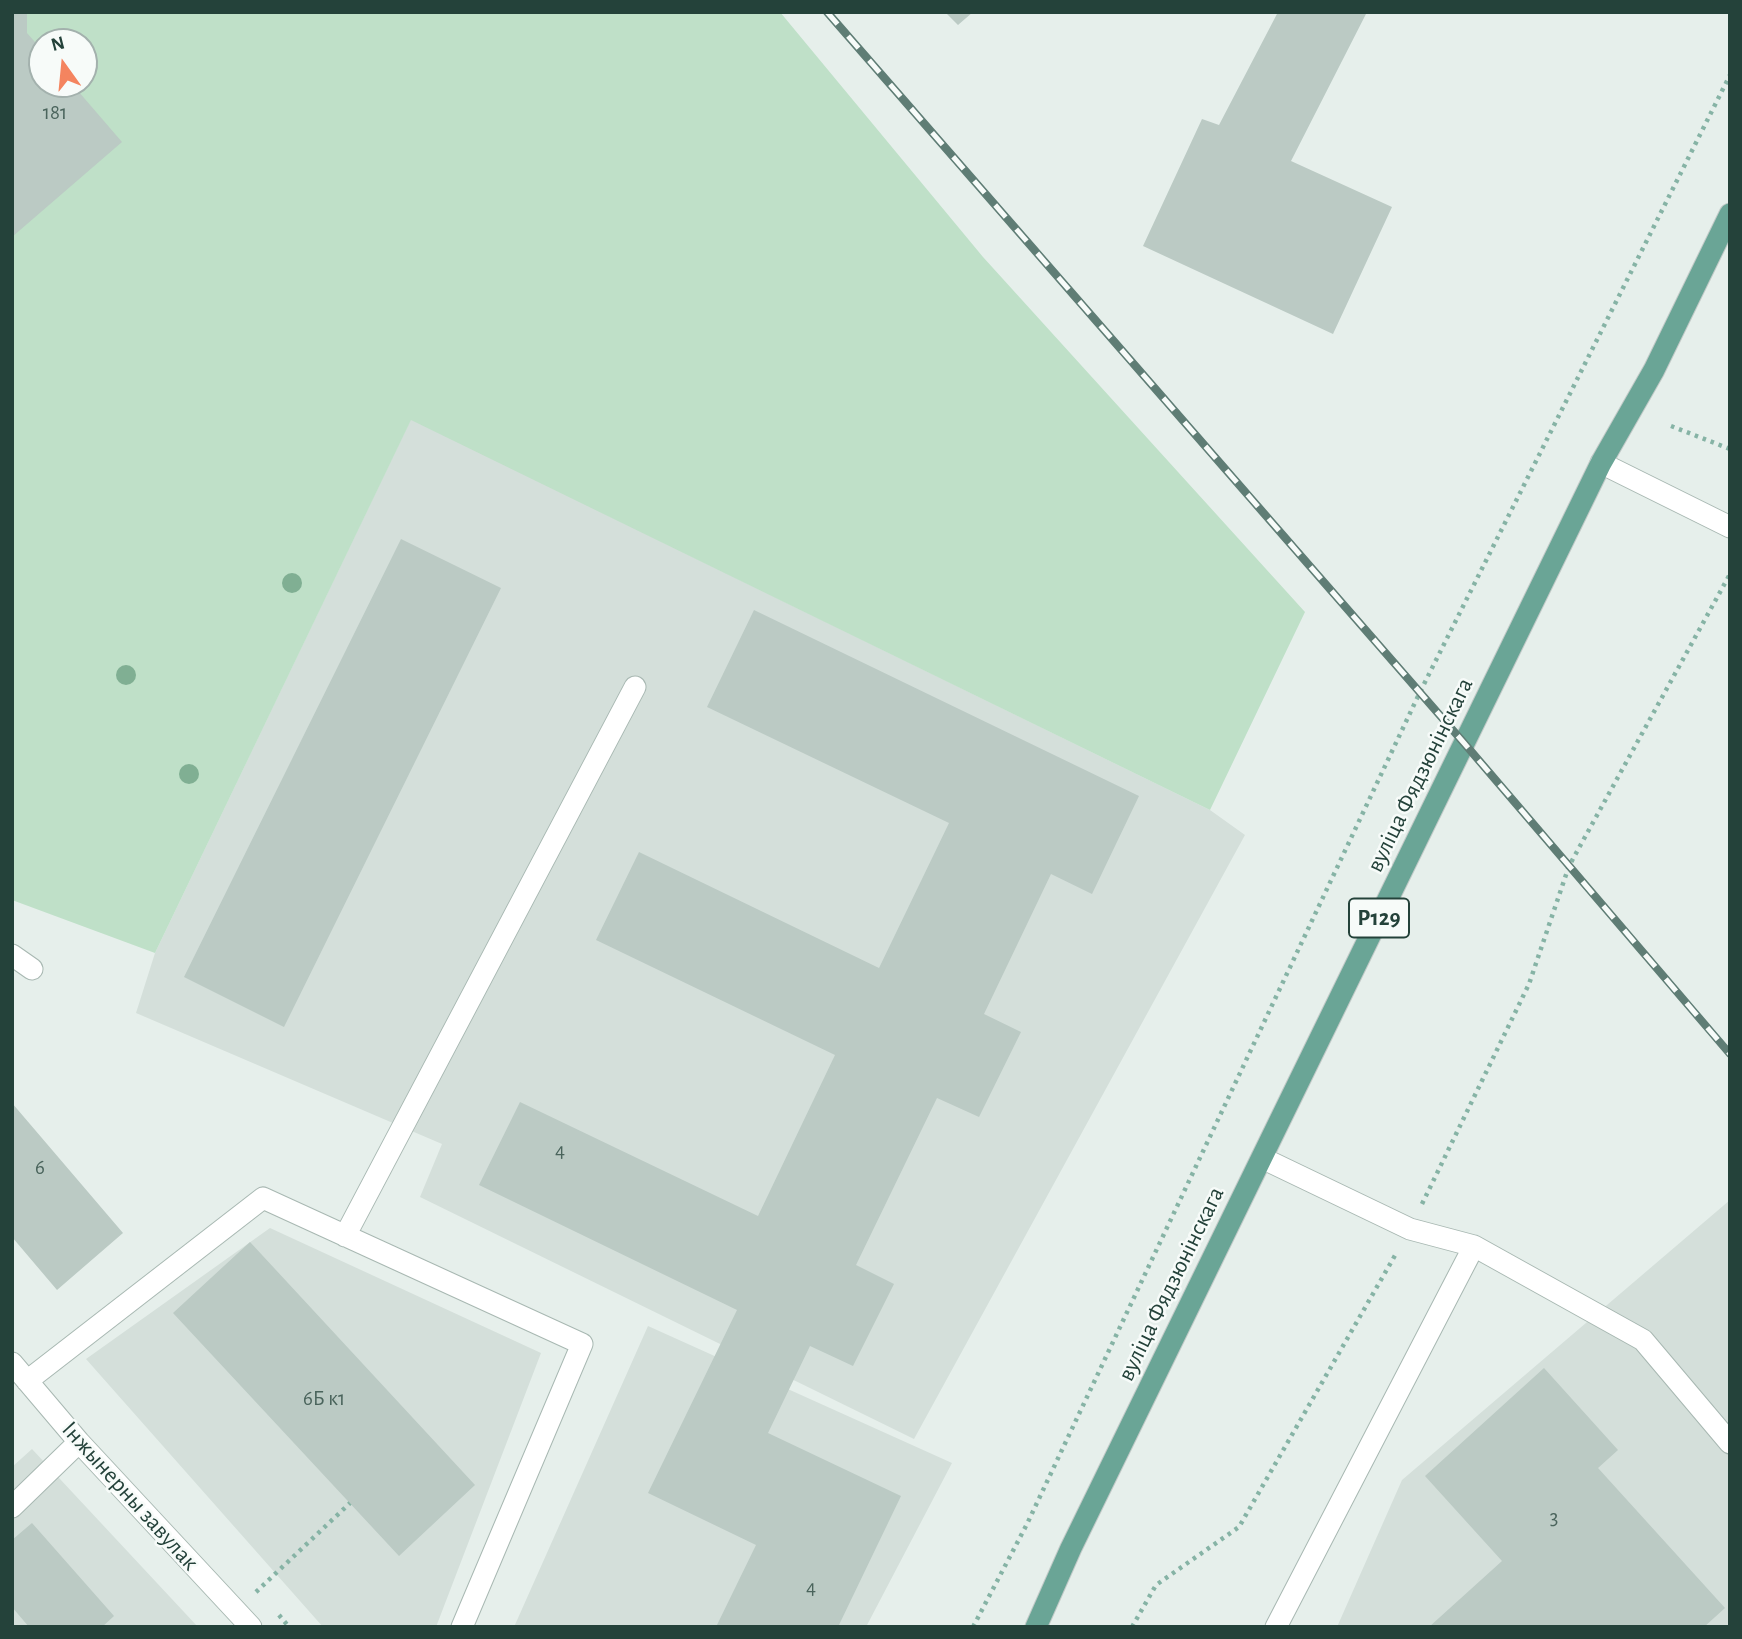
<!DOCTYPE html>
<meta charset="utf-8">
<style>
body{margin:0}
#map{position:relative;width:1742px;height:1639px;overflow:hidden;background:#e6efeb;font-family:"Alegreya Sans",sans-serif}
canvas{display:block}
.frame{position:absolute;inset:0;border:14px solid #24423a;pointer-events:none}
.north{position:absolute;left:28px;top:28px;width:70px;height:70px;box-sizing:border-box;background:#f7fbf9;border:2px solid #a3b1ad;border-radius:50%;rotate:345deg;font-size:19px;font-weight:700;line-height:28px;text-align:center;color:#24423a}
.north::after{content:'';display:block;margin:auto;width:24px;height:32px;background:#f4845f;clip-path:polygon(50% 0,100% 100%,50% 72%,0 100%)}
</style>
<div id="map">
<canvas width="1742" height="1639"></canvas>
<div class="frame"></div>
<div class="north">N</div>
</div>
<script>
const c = document.querySelector('canvas').getContext('2d');
c.lineJoin = 'round';
function paint(path, color) { c.fillStyle = color; c.fill(path, 'evenodd'); }
const toPath = rows => new Path2D(rows.map(r => 'M' + r).join(''));
function trace(path, color, width, dash) { c.strokeStyle = color; c.lineWidth = width; c.lineCap = dash ? 'butt' : 'round'; c.setLineDash(dash || []); c.stroke(path); }
function drawText(font, color, halo, rows, align = 'center') {
  c.font = font + ' "Alegreya Sans",sans-serif'; c.lineWidth = 5; c.setLineDash([]); c.textBaseline = 'middle'; c.strokeStyle = halo; c.fillStyle = color; for (const [text, x, y, turn = 0] of rows) {
    c.save(); c.translate(x, y); c.rotate((+turn || 0) * Math.PI / 180); c.textAlign = isNaN(turn) ? turn : align; if (halo) c.strokeText(text, 0, 0); c.fillText(text, 0, 0); c.restore();
  }
}
paint(toPath([
 [411,419,1210,810,1245,835,914,1439,420,1197,442,1144,136,1013,155,953],
 [1730,1200,1730,1627,1337,1627,1402,1480],
 [270,1228,541,1353,436,1627,323,1627,86,1359],
 [648,1326,952,1463,866,1627,514,1627],
 [32,1449,198,1627,12,1627,12,1467]
]), '#d4dfda');
paint(toPath([
 [12,12,780,12,983,257,1305,612,1210,810,411,420,155,953,12,900],
 [42,42,84,42,84,84,42,84]
]), '#bfe0c8');
paint(toPath([
 [12,12,27,12,27,33,42,50,42,84,72,84,122,142,12,237],
 [945,12,973,12,958,25],
 [1278,12,1367,12,1291,161,1392,207,1333,334,1143,246,1202,119,1219,125],
 [401,539,501,588,284,1027,184,977],
 [754,610,1139,796,1092,894,1051,874,984,1014,1021,1032,979,1117,937,1098,856,1265,894,1284,853,1366,810,1346,768,1433,901,1496,838,1627,716,1627,756,1545,648,1493,737,1310,479,1185,520,1102,758,1216,835,1055,596,940,639,852,879,968,949,823,707,707],
 [12,1103,123,1233,57,1290,12,1237],
 [250,1242,475,1485,399,1556,173,1313],
 [1544,1368,1618,1450,1598,1468,1725,1608,1704,1627,1429,1627,1502,1561,1425,1476],
 [32,1523,114,1616,102,1627,29,1627,12,1607,12,1540]
]), '#bbcac4');
const minor = toPath([
 [1601,463,1730,527],
 [12,955,32,969],
 [1262,1158,1410,1229,1474,1246,1276,1627],
 [345,1236,635,687],
 [1474,1246,1643,1340,1730,1443],
 [12,1363,79,1442,251,1627],
 [27,1381,263,1198,582,1344,462,1627],
 [12,1507,79,1442]
]);
const major = toPath([
 [1036,1627,1071,1548,1601,463,1654,370,1730,214]
]);
trace(minor, '#a8b8b2', 23);
trace(major, '#c2cac8', 23);
trace(toPath([
 [1671,426,1730,449],
 [1422,1204,1529,984,1569,866,1730,574],
 [256,1592,350,1503],
 [279,1615,289,1627],
 [973,1627,1027,1524,1420,692,1730,75],
 [1132,1627,1156,1585,1239,1527,1397,1252]
]), '#86b3a5', 4.5, [3.5, 5]);
trace(minor, '#fff', 21);
trace(major, '#6aa596', 21);
const rail = toPath([
 [827,12,1464,743,1730,1054]
]);
trace(rail, '#5f7d75', 8);
trace(rail, '#f7fbf9', 5, [16]);
c.fillStyle = '#80af93';
for (const [x, y] of [
 [292,583],
 [126,675],
 [189,774]
]) { c.beginPath(); c.arc(x, y, 10, 0, 2 * Math.PI); c.fill(); }
drawText('21px', '#4a645c', null, [
 ["181",55,113],
 ["4",560,1151],
 ["6",40,1168],
 ["6Б к1",324,1399],
 ["3",1554,1518],
 ["4",811,1588]
]);
for (const [x, y, w] of [
 [1379,918,60]
]) { const box = new Path2D(); box.roundRect(x - w / 2, y - 19.5, w, 39, 5); c.fillStyle = '#f7fbf9'; c.fill(box); trace(box, '#24423a', 2); }
drawText('bold 23px', '#24423a', null, [
 ["Р129",1379,918]
]);
drawText('24px', '#24423a', '#f7fbf9', [
 ["вуліца Фядзюнінскага",1420,775,-64],
 ["вуліца Фядзюнінскага",1171,1284,-64],
 ["Інжынерны завулак",130,1496,48]
]);
</script>
